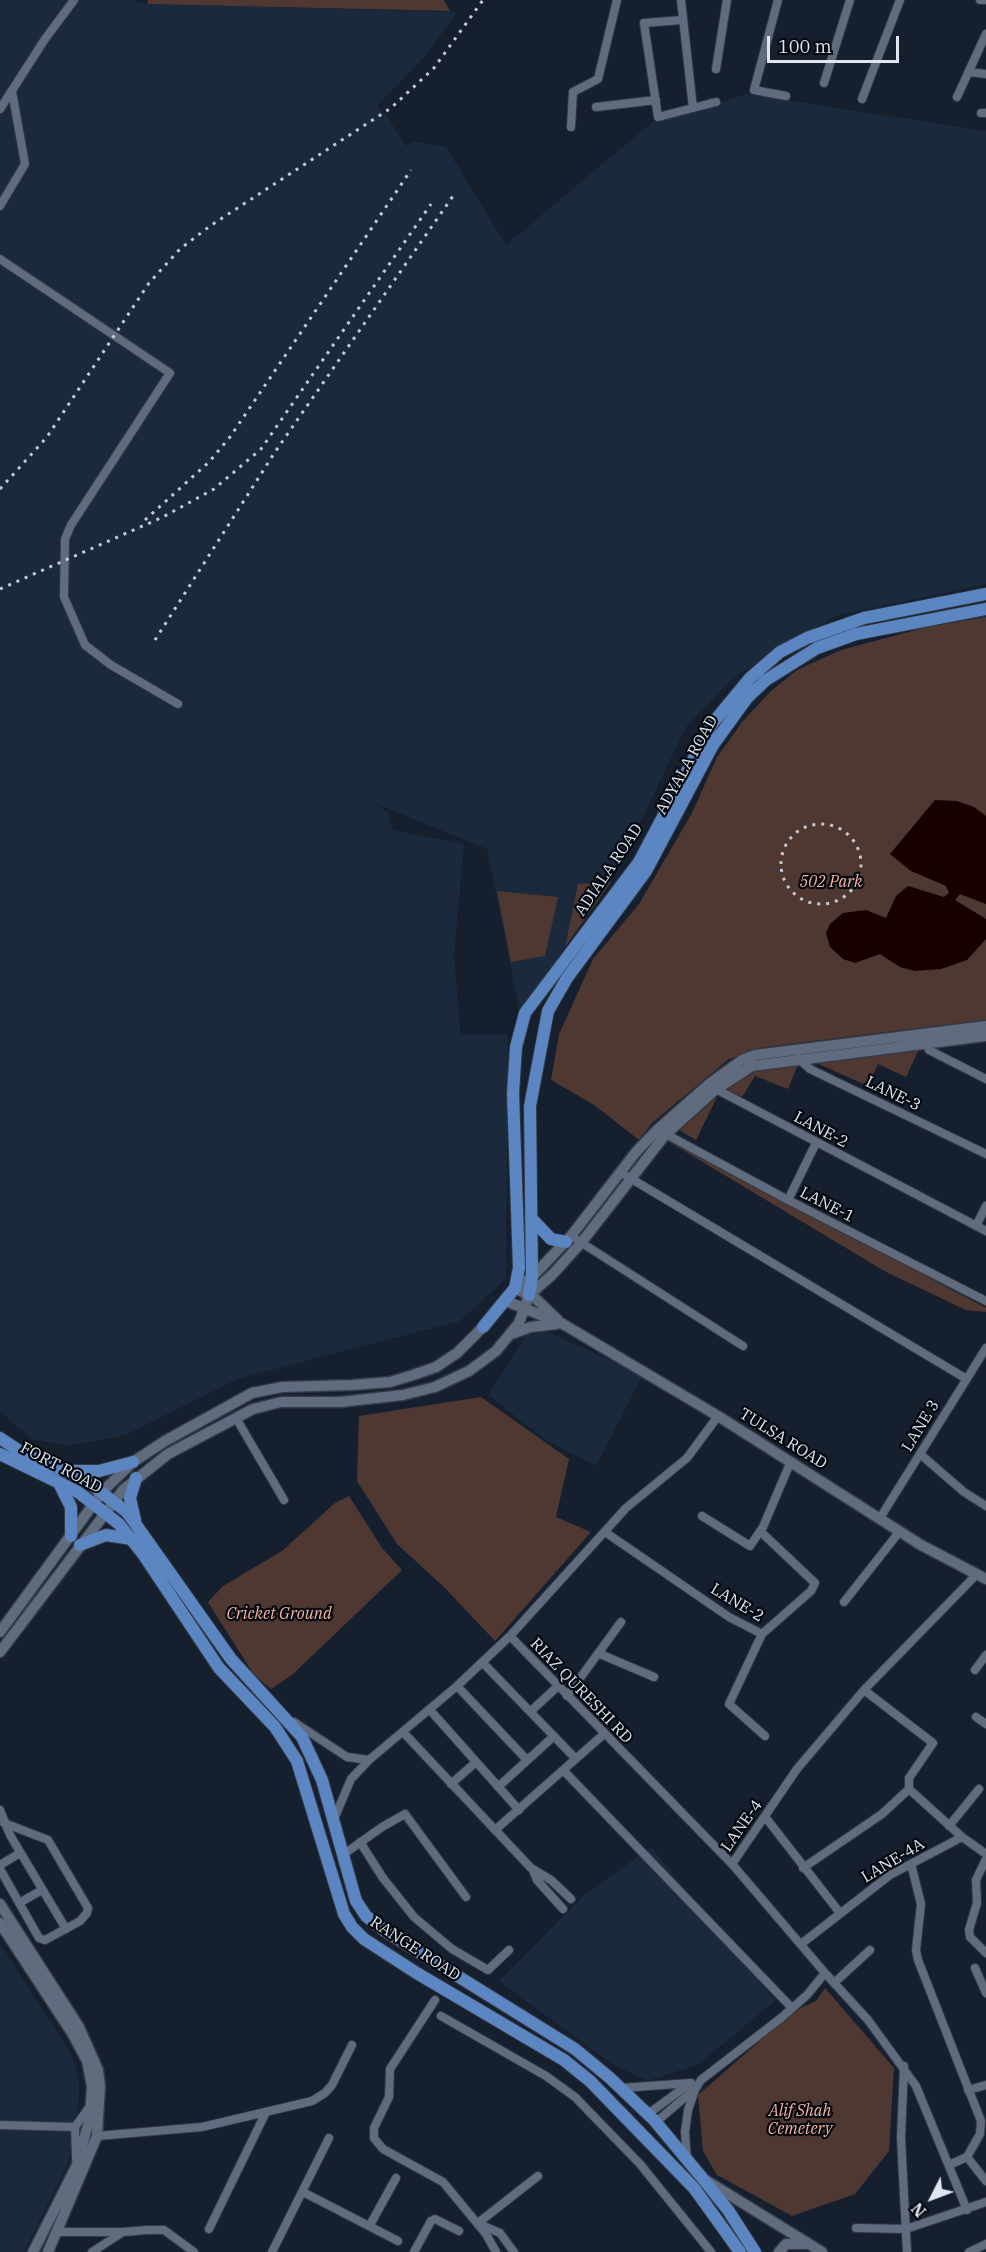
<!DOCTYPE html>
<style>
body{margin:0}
#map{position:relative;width:986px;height:2252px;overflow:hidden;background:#151f2d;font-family:"IBM Plex Serif",serif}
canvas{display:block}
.north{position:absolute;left:902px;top:2168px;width:60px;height:60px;-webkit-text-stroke:4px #05090f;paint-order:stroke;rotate:228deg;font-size:16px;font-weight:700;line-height:24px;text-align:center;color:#dfe6f0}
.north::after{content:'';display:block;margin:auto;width:21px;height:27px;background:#dfe6f0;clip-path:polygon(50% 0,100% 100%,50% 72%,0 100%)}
.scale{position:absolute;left:767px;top:36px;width:132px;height:27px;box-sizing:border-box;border:3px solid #dfe6f0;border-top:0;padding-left:8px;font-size:18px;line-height:21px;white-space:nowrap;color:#dfe6f0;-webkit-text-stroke:4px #05090f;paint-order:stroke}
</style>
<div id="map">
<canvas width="986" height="2252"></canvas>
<div class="north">N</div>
<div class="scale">100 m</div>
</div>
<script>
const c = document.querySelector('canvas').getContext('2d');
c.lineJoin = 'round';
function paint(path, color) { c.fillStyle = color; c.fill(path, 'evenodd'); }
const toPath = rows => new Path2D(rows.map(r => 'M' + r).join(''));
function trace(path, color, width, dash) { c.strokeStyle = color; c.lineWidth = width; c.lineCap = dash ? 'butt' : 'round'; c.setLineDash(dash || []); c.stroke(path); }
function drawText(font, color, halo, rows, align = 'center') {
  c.font = font + ' "IBM Plex Serif",serif'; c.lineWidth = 4.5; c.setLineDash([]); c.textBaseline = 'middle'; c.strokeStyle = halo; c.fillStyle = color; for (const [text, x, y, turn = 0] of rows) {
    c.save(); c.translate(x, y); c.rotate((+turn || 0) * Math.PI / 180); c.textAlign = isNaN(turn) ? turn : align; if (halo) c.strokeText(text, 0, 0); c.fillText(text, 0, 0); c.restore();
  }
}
paint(toPath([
 [0,0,133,0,148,4,457,12,427,54,377,106,389,119,406,146,413,141,446,147,506,245,651,123,747,94,986,131,986,584,836,616,733,678,686,727,618,869,520,1013,487,849,374,803,388,813,393,830,464,844,454,957,461,1035,508,1034,506,1279,460,1321,240,1378,126,1435,67,1446,32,1439,0,1411],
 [548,1332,643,1375,596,1466,547,1441,488,1395,526,1335],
 [651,1847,775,2001,699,2064,648,2081,612,2064,499,1981,582,1897],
 [0,1943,72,2055,79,2080,78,2117,67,2166,24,2252,0,2252]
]), '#1a293c');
paint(toPath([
 [148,0,444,0,450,11,147,4],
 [986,617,986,1020,764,1047,729,1059,652,1123,639,1140,594,1105,551,1080,559,1034,593,959,639,904,692,813,717,757,743,721,771,691,797,670,841,650,927,627],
 [611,882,565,947,578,884],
 [497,891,558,897,545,956,511,962],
 [918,1051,906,1077,878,1064,868,1086,814,1062],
 [793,1066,797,1067,788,1089,755,1076,742,1097,725,1090,754,1072],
 [717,1097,696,1140,679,1130],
 [668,1139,986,1308,986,1312,966,1310,886,1272,666,1140],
 [481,1397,569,1459,556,1517,591,1532,495,1641,445,1588,397,1544,357,1481,359,1416],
 [349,1496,382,1548,402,1570,292,1675,271,1689,254,1675,208,1602,223,1586,282,1551,335,1503],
 [825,1988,894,2068,889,2151,855,2194,792,2216,717,2175,703,2151,698,2095,794,2011,816,2001]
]), '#4f3832');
paint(toPath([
 [935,800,957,801,974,807,986,816,986,904,960,894,955,900,986,919,986,939,967,960,941,969,915,971,900,967,880,954,855,963,843,959,830,947,826,933,830,924,843,913,866,910,886,918,896,896,908,886,944,897,949,893,946,886,911,871,890,854]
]), '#160100');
const minor = toPath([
 [681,0,693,108],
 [778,0,754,90,786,96],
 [980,0,986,0],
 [682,20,644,23,658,117,716,102],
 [716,69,727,0],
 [969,72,986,74],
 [824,83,850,0],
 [957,97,986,34],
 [862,99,900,0],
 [596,107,656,100],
 [0,109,45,39,74,0],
 [981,113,986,113],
 [571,127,573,92,598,79,617,0],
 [0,206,25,164,12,91],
 [0,259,170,373,71,525,65,539,64,597,85,645,111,665,178,704],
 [925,1041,929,1050,986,1079],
 [798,1058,810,1069,986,1154],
 [712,1087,986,1231],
 [662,1132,788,1200,986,1301],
 [620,1172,965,1378],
 [788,1200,816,1143],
 [976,1226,986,1206],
 [571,1236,743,1346],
 [236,1418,284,1500],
 [920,1454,964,1492,986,1506],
 [702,1516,750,1546,763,1527,791,1461],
 [880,1518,986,1348],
 [605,1532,729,1617,762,1634,811,1591,815,1583,760,1531],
 [844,1602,900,1531],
 [762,1634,729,1704,765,1736],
 [510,1636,626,1508,687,1458,718,1416],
 [600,1654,654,1677],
 [482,1662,576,1759],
 [975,1670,986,1655],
 [457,1686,527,1760],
 [567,1696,621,1622],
 [430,1710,519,1810],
 [531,1711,557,1687],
 [976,1717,986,1724],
 [294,1722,347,1757,369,1760],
 [403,1732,531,1868,551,1880,571,1899],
 [564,1771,792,2008],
 [451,1784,476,1762],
 [498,1787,554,1736],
 [909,1789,962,1837,986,1854],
 [0,1810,10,1835,66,1929],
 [766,1818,840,1913],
 [334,1819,351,1779,369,1760,457,1686,510,1636,732,1864],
 [949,1826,979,1789],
 [495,1830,604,1734],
 [360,1842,383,1878,414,1917,452,1949,488,1970,509,1950],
 [344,1854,382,1827,405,1814,466,1897],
 [986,1859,976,1880,977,1903,969,1930,970,1937,986,1953],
 [911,1864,921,1904,916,1950,918,1960,981,2121,980,2134,967,2157,949,2165],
 [0,1865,20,1853],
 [803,1868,882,1814,909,1789,909,1778,933,1743,864,1690],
 [0,1869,39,1938,45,1940,80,1921,87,1913,88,1908,48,1840,4,1823],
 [533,1870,537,1880,563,1909],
 [19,1903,42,1890],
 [801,1944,890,1875,962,1837],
 [975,1968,986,1993],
 [825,1973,868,2020,916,2086,967,2210],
 [834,1983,870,1950],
 [435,2000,390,2069,389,2097,374,2128,374,2138,383,2149,443,2182,486,2234,496,2252],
 [441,2016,546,2076,575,2097,640,2164,711,2252],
 [904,2066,901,2138,907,2252],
 [621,2088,691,2083],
 [968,2090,986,2085],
 [648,2114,689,2084],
 [656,2122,696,2088,701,2080,781,2018,807,1995,825,1973,732,1864,797,1769,864,1690,977,1574],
 [0,2125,75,2127,76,2158],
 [75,2127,90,2106],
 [97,2136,202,2127,312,2101,325,2093,332,2085,352,2045],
 [967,2157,986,2181],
 [687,2160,685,2132,688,2110,695,2090],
 [303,2192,398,2241],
 [478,2223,538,2176],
 [479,2224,500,2233,514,2252],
 [370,2225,396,2178],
 [856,2228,906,2229,986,2202],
 [209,2229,266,2112],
 [57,2232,122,2232],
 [92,2252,123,2232,147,2230,164,2230,194,2252],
 [272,2252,329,2138],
 [414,2252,431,2221,435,2219,459,2231],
 [969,2252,986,2244]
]);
const tertiary = toPath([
 [515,1288,532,1277,571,1236,636,1152,658,1129,709,1084,742,1060,755,1055,986,1026],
 [529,1295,552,1275,581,1243,665,1135,715,1090,752,1066,986,1036],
 [707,2181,822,2252],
 [779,2252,786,2244,805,2244]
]);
const secondary = toPath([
 [515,1288,536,1299,558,1320],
 [506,1301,563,1324,718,1416,921,1545,986,1579],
 [511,1334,531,1327,557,1324],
 [0,1632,103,1491,133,1462,165,1441,252,1393,282,1387,352,1385,390,1382,410,1376,436,1367,457,1353,483,1327],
 [0,1652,123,1490,168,1454,253,1409,281,1402,340,1402,403,1395,435,1387,469,1371,496,1351,519,1323,529,1295],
 [0,1904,79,2027,98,2070,100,2086,97,2136,48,2252],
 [0,1923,72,2033,87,2061,92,2086,90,2118,76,2167,33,2252]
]);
const primary = toPath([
 [531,1218,551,1239,566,1242],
 [529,1295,532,1277,530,1106,548,1011,567,978,646,871,713,745,747,698,766,680,817,648,856,634,986,609],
 [483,1327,515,1288,519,1268,513,1093,516,1047,525,1013,639,862,712,724,750,678,780,652,807,638,864,618,986,594],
 [0,1438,24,1454,85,1480,127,1512,231,1659,302,1737,322,1780,356,1901,366,1916,385,1931,575,2049,610,2078,654,2120,704,2180,728,2210,755,2252],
 [0,1454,78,1492,119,1524,143,1554,219,1668,275,1727,297,1761,344,1914,352,1927,364,1939,415,1972,564,2060,590,2081,694,2188,740,2252],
 [74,1471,99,1471,133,1462],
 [59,1483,71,1507,71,1536],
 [135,1520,130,1498,136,1478],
 [80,1545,106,1535,132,1539]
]);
trace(minor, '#333945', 10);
trace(tertiary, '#333945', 13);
trace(secondary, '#333945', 13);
trace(primary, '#333945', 14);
trace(minor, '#606c7d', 8);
trace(tertiary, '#606c7d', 10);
trace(secondary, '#606c7d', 10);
trace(primary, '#5b86c1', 12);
trace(toPath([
 [0,489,47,437,149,283,180,249,210,226,391,108,434,68,483,0],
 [145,520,209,462,230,437,411,170],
 [0,589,163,517,214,489,261,449,431,204],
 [155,640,275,452,453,196],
 '781 864a40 40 0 1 1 80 0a40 40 0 1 1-80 0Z'
]), '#c3cad5', 3, [3, 6]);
drawText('16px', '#dfe6f0', '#05090f', [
 ["ADYALA ROAD",687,765,-61],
 ["ADIALA ROAD",609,870,-56],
 ["LANE-3",893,1094,26],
 ["LANE-2",821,1130,28],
 ["LANE-1",827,1205,27],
 ["LANE 3",921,1426,-59],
 ["TULSA ROAD",783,1439,32],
 ["FORT ROAD",61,1468,28],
 ["LANE-2",737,1603,31],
 ["RIAZ QURESHI RD",581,1691,46],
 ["LANE-4",742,1826,-55],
 ["LANE-4A",893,1861,-31],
 ["RANGE ROAD",415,1949,33]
]);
drawText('italic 16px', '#f3b4a3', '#05090f', [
 ["502 Park",831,882],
 ["Cricket Ground",279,1614],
 ["Alif Shah",800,2111],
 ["Cemetery",800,2129]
]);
</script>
